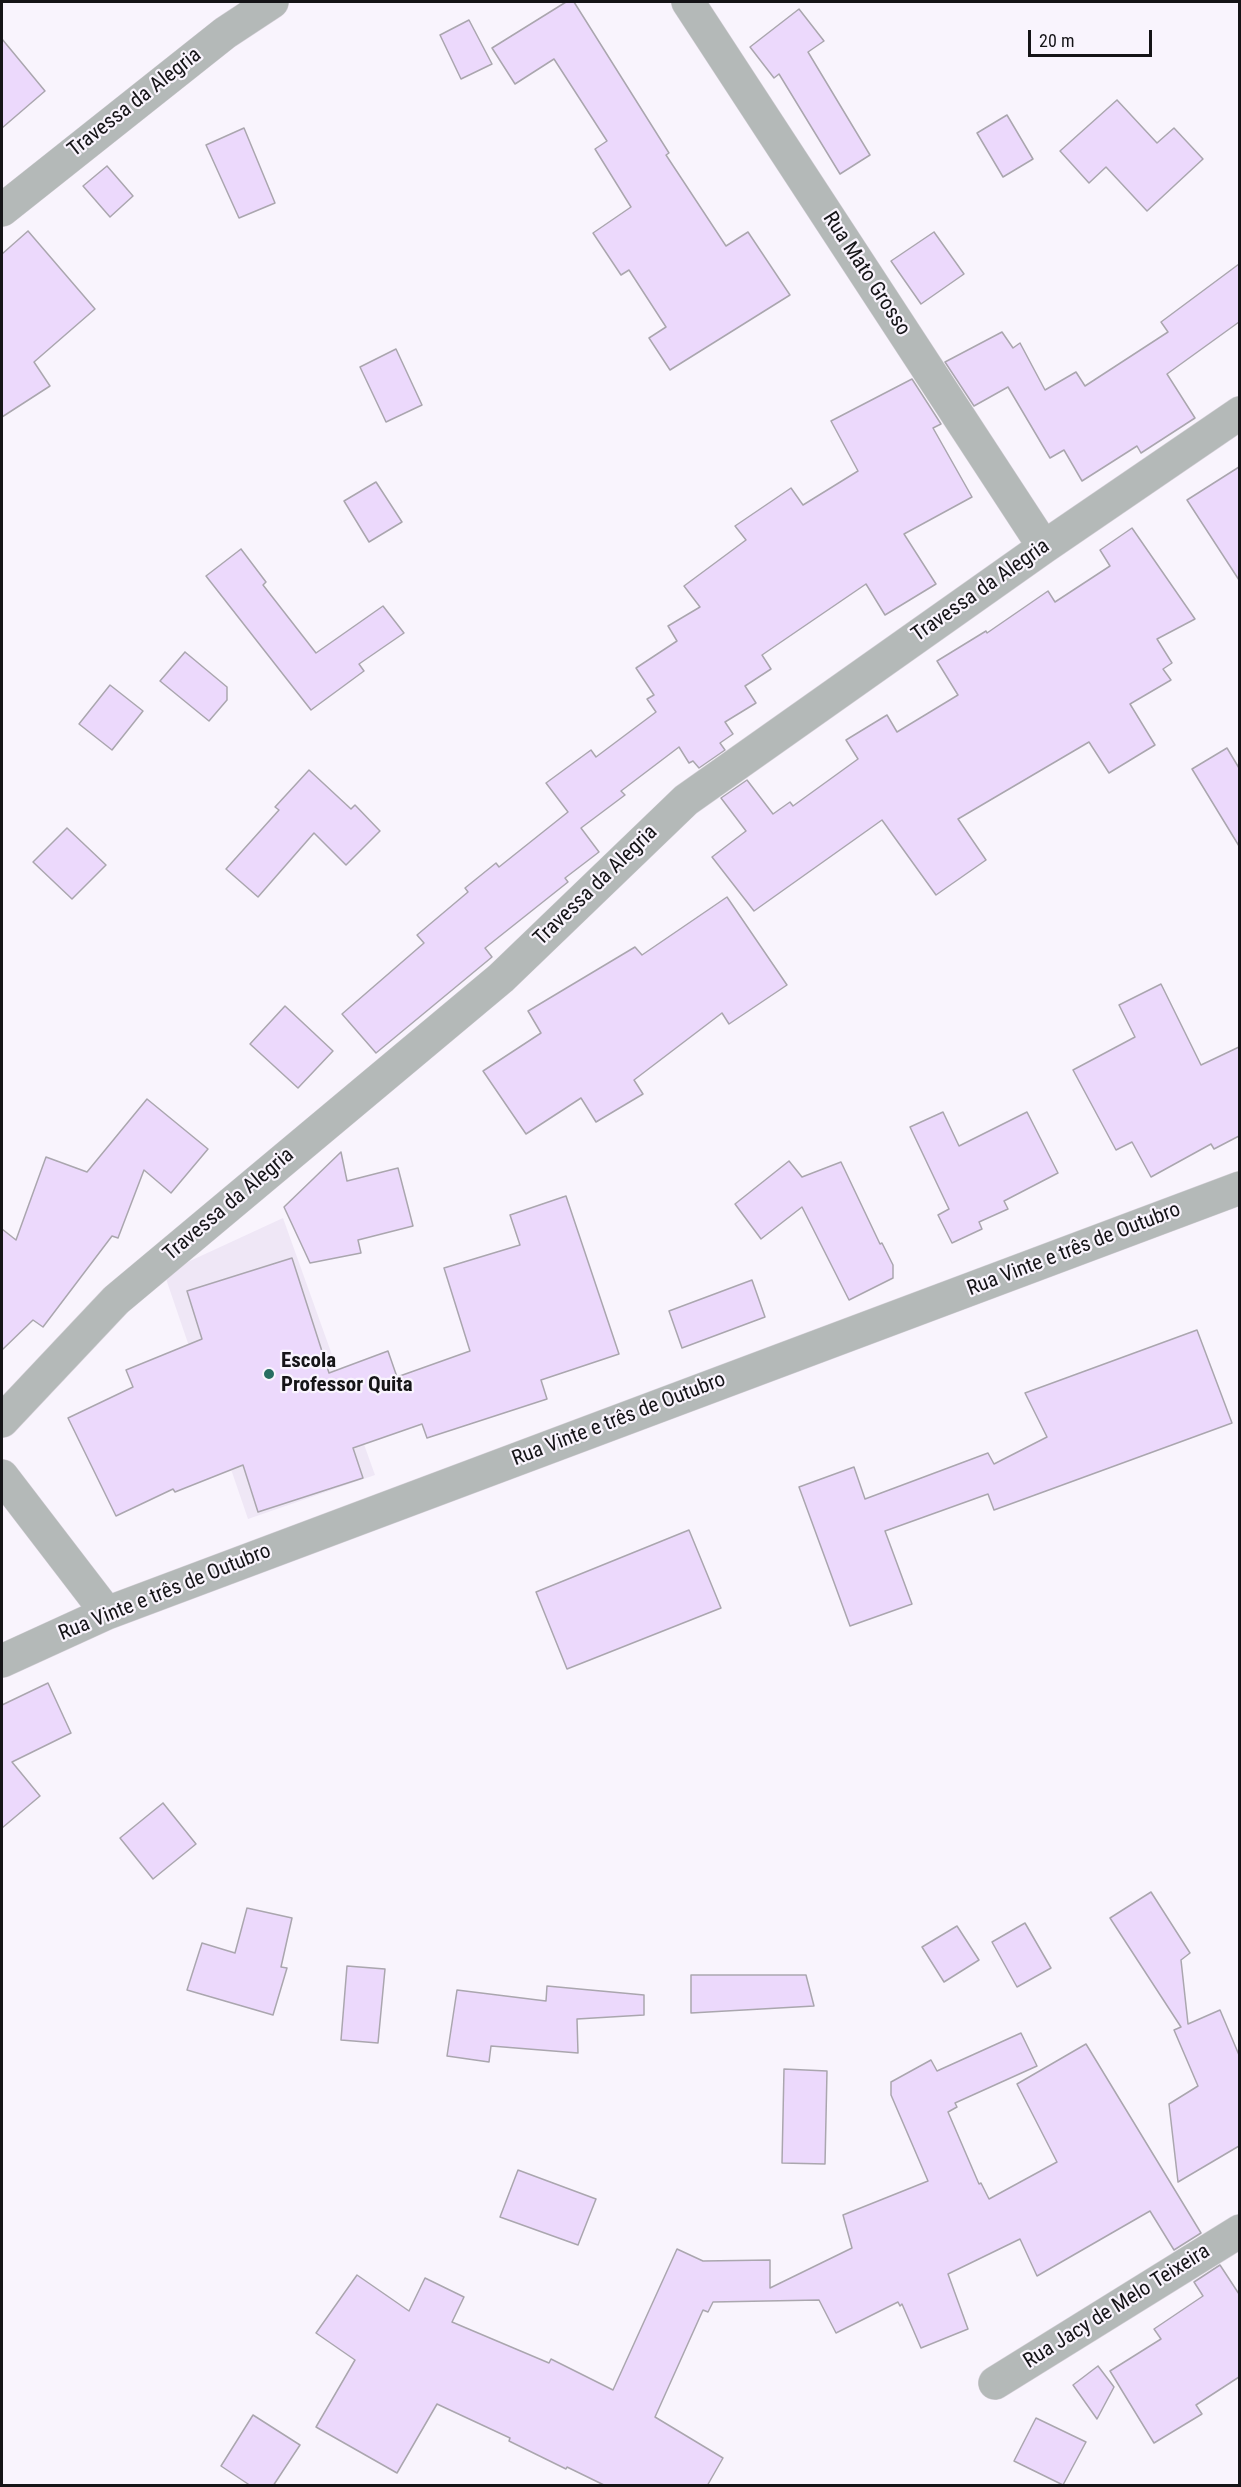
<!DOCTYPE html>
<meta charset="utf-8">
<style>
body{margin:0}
#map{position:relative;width:1241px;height:2487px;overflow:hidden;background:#f9f4fd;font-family:"Roboto Condensed",sans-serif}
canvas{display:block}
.frame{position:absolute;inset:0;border:3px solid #151417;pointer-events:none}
.scale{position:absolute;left:1028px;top:30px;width:124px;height:27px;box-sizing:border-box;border:3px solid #151417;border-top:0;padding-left:8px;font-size:18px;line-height:21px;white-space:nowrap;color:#151417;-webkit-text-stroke:4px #f9f4fd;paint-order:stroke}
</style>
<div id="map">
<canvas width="1241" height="2487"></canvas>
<div class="frame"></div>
<div class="scale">20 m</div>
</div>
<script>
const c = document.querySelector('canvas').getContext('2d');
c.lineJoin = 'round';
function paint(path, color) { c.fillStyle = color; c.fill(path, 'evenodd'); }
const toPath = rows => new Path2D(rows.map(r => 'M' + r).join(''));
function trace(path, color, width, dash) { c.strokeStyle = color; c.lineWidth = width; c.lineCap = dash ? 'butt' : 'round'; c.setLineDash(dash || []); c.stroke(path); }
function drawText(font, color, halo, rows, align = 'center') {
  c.font = font + ' "Roboto Condensed",sans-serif'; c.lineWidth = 4.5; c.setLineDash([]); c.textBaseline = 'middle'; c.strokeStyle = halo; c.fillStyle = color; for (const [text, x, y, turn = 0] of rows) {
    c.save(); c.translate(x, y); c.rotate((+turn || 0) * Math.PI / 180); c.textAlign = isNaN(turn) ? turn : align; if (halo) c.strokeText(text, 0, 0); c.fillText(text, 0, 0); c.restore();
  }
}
paint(toPath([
 [283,1218,375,1475,248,1519,164,1273]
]), '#efe7f6');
const building = toPath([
 [566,2,574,2,669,153,666,155,726,246,748,232,790,295,670,370,649,338,666,327,629,270,621,275,593,233,631,207,595,149,607,141,554,59,515,84,492,48,566,2],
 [799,9,824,41,808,52,870,155,840,174,779,74,774,78,750,47,799,9],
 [469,20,492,64,461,79,440,35,469,20],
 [2,39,45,91,2,128,2,39],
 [1117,100,1157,143,1174,128,1203,159,1147,211,1106,167,1089,183,1060,151,1117,100],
 [1007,115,1033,159,1003,177,977,133,1007,115],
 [244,128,275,203,239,218,206,145,244,128],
 [107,166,133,196,110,217,83,186,107,166],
 [28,231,95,309,34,362,50,386,2,417,2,254,28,231],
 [934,232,964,274,921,304,891,261,934,232],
 [1239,264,1239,322,1167,374,1195,418,1141,453,1137,446,1082,481,1064,450,1050,458,1008,387,974,406,945,362,1002,332,1013,348,1020,343,1045,390,1076,372,1085,386,1168,332,1161,322,1239,264],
 [396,349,422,405,386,422,360,367,396,349],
 [912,379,941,424,933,428,972,497,904,534,936,584,885,615,866,584,762,655,771,669,745,686,756,703,725,722,733,734,720,743,725,750,699,768,693,761,689,763,679,747,621,791,625,795,581,828,599,852,565,878,568,882,485,948,492,957,376,1053,342,1014,424,943,417,935,468,892,465,888,496,863,499,867,568,812,546,783,591,750,596,757,656,712,647,699,654,695,636,668,677,641,668,626,700,607,684,586,746,540,735,526,791,488,803,505,858,471,831,421,912,379],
 [1239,467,1239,580,1187,500,1239,467],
 [376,482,402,522,369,542,344,501,376,482],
 [1132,528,1195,619,1157,639,1172,663,1163,669,1171,680,1130,704,1155,745,1109,773,1089,742,958,819,986,860,936,895,882,820,754,911,712,857,746,831,721,798,747,780,773,814,790,802,793,806,858,759,846,740,887,715,897,732,958,695,937,661,986,631,987,633,1048,591,1055,602,1110,566,1100,550,1132,528],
 [241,549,266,582,263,585,316,653,383,606,404,633,359,664,364,671,311,710,206,576,241,549],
 [185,652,227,687,227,700,209,721,160,681,185,652],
 [110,685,143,711,112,750,79,724,110,685],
 [1227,748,1239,768,1239,846,1192,769,1227,748],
 [309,770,351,809,355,805,380,831,346,865,314,833,258,897,226,869,279,810,275,807,309,770],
 [67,828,106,865,72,899,33,862,67,828],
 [727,897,787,985,729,1024,722,1013,634,1080,643,1094,596,1122,581,1098,526,1134,483,1071,541,1033,528,1011,635,947,642,955,727,897],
 [1161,984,1201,1065,1239,1047,1239,1136,1214,1149,1211,1144,1151,1177,1132,1142,1116,1150,1073,1070,1135,1037,1119,1005,1161,984],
 [285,1006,333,1051,298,1088,250,1044,285,1006],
 [147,1099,208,1149,171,1193,144,1170,118,1238,112,1236,43,1327,33,1320,2,1350,2,1229,16,1240,46,1157,87,1172,147,1099],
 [943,1112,959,1146,1027,1112,1058,1173,1004,1201,1008,1209,979,1222,982,1229,952,1243,938,1215,949,1209,910,1127,943,1112],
 [341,1152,347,1181,398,1168,413,1226,358,1240,361,1253,310,1263,284,1207,341,1152],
 [789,1161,802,1177,841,1162,880,1244,882,1243,893,1265,893,1278,849,1300,802,1207,761,1239,735,1204,789,1161],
 [566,1196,619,1354,541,1380,547,1399,427,1438,422,1424,353,1448,363,1478,258,1512,243,1465,175,1492,173,1489,116,1516,68,1418,133,1387,126,1370,202,1339,187,1291,292,1258,329,1373,388,1351,397,1377,470,1351,444,1268,520,1245,510,1215,566,1196],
 [752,1280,765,1317,682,1348,669,1311,752,1280],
 [1197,1330,1232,1423,994,1510,988,1494,885,1531,912,1604,850,1626,799,1487,854,1467,865,1499,988,1453,994,1464,1047,1437,1025,1393,1197,1330],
 [689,1530,721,1608,567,1669,536,1592,689,1530],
 [48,1683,71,1733,12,1762,40,1796,2,1828,2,1705,48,1683],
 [163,1803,196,1844,153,1879,120,1838,163,1803],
 [1151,1892,1190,1953,1181,1960,1188,2024,1220,2010,1239,2055,1239,2146,1178,2182,1169,2104,1198,2086,1174,2030,1181,2027,1110,1918,1151,1892],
 [247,1908,292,1918,281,1967,287,1968,273,2015,187,1990,202,1943,235,1953,247,1908],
 [1025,1923,1051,1968,1017,1987,992,1942,1025,1923],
 [957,1926,979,1960,944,1982,922,1947,957,1926],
 [347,1966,385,1969,378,2043,341,2040,347,1966],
 [691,1975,806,1975,814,2006,691,2013,691,1975],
 [547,1986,644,1995,644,2015,577,2019,578,2053,491,2046,489,2062,447,2056,457,1990,546,2001,547,1986],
 [1021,2033,1037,2066,955,2103,957,2107,948,2112,979,2184,981,2183,989,2199,1057,2162,1017,2084,1086,2044,1201,2233,1174,2250,1150,2211,1037,2276,1020,2239,948,2274,968,2329,921,2348,902,2304,900,2306,898,2302,836,2333,819,2300,713,2302,708,2312,703,2310,655,2417,723,2458,707,2486,606,2486,567,2467,566,2469,509,2441,510,2438,437,2404,397,2473,316,2427,355,2360,316,2333,357,2275,409,2311,425,2278,464,2297,452,2322,549,2363,551,2359,613,2390,677,2249,703,2261,770,2260,770,2288,852,2248,843,2215,928,2181,891,2095,891,2082,931,2060,937,2071,1021,2033],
 [784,2069,827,2071,825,2164,782,2163,784,2069],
 [518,2170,596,2199,578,2245,500,2217,518,2170],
 [1220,2265,1239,2294,1239,2377,1196,2405,1202,2414,1154,2443,1110,2371,1161,2339,1154,2329,1203,2296,1194,2282,1220,2265],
 [1098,2366,1114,2387,1097,2419,1073,2385,1098,2366],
 [253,2415,300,2445,273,2486,251,2486,221,2466,253,2415],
 [1036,2418,1086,2442,1063,2485,1014,2461,1036,2418]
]);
paint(building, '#ecd9fc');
trace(building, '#aaa6ae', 1.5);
const minor = toPath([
 [688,2,1044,547],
 [2,210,225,33,272,2],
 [2,1421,116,1300,501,978,686,800,1044,547,1240,413],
 [2,1476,107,1613],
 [2,1661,107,1613,1240,1188],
 [995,2383,1240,2231]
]);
trace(minor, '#d5d0d8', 34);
trace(minor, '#b4b9b8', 33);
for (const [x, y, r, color] of [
 [269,1374,6,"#286e62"]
]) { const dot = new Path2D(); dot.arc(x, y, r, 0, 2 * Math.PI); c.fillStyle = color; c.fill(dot); trace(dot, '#f9f4fd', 2); }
drawText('21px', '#151417', '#f9f4fd', [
 ["Travessa da Alegria",135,103,-38],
 ["Rua Mato Grosso",866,274,57],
 ["Travessa da Alegria",981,591,-35],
 ["Travessa da Alegria",596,886,-44],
 ["Travessa da Alegria",229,1205,-40],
 ["Rua Vinte e três de Outubro",1074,1250,-21],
 ["Rua Vinte e três de Outubro",619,1420,-21],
 ["Rua Vinte e três de Outubro",165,1593,-22],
 ["Rua Jacy de Melo Teixeira",1117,2307,-32]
]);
drawText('bold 21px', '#151417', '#f9f4fd', [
 ["Escola",281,1362],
 ["Professor Quita",281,1386]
], 'left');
</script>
